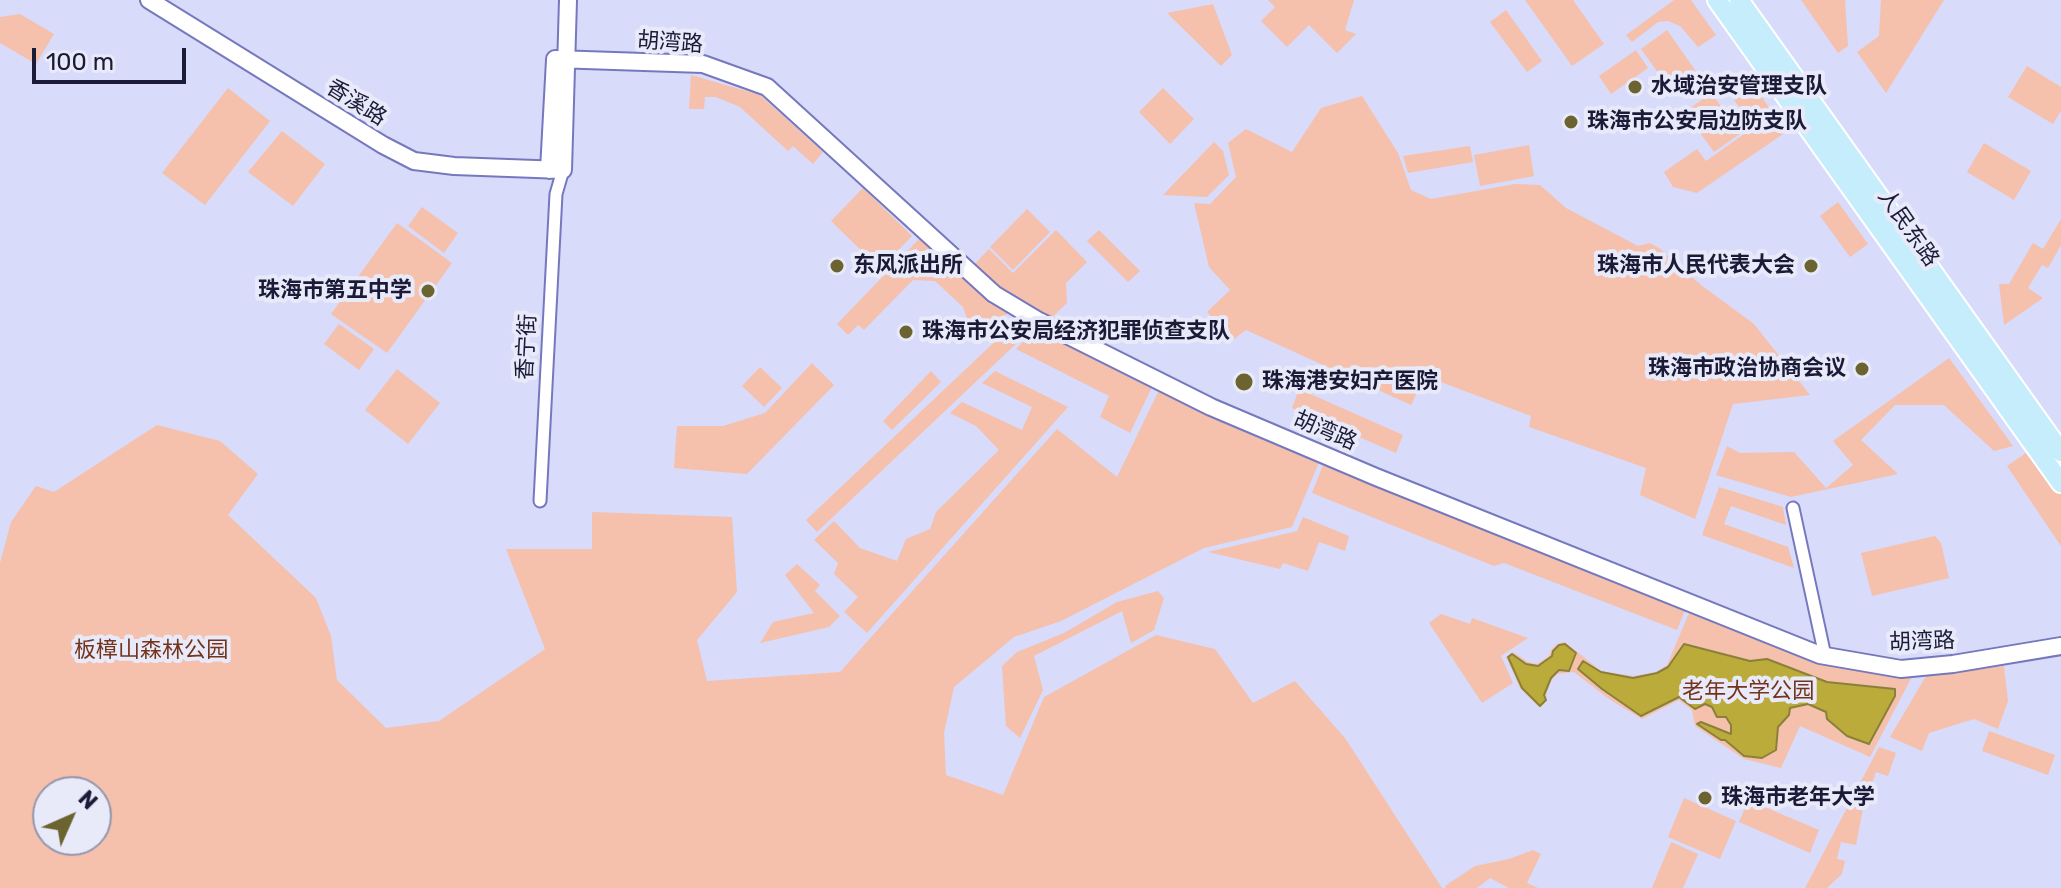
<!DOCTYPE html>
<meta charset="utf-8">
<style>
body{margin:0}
#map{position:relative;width:2061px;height:888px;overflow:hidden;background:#d9dbfa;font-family:Rubik,sans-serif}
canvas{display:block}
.north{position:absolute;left:32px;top:776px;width:80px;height:80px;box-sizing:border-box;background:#e8eafa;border:2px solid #9697ac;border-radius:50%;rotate:45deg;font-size:22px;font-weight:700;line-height:32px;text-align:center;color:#1b1b37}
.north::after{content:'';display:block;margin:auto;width:28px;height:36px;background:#6b6431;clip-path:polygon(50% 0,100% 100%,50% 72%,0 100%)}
.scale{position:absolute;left:32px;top:48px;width:154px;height:36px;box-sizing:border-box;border:4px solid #1b1b37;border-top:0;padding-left:10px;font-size:24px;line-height:28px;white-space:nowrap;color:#1b1b37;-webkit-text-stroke:6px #e8eafa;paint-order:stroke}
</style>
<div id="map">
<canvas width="2061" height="888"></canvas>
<div class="north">N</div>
<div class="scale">100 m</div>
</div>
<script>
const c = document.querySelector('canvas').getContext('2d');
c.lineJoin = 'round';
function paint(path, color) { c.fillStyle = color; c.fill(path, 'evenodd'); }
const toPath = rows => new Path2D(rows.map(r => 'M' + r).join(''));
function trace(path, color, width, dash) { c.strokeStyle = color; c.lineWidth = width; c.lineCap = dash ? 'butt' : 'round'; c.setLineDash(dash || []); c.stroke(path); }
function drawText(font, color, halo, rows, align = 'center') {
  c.font = font + ' Rubik,"Noto Sans SC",sans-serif'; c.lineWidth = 8; c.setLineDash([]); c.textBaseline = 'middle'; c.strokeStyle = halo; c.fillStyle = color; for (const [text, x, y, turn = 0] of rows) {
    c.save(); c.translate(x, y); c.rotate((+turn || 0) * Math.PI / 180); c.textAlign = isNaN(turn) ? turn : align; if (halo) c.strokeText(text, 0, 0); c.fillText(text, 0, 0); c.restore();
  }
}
paint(toPath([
 [1268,0,1354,0,1345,30,1356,34,1337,53,1309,25,1287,47,1261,21,1275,7],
 [1525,0,1573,0,1604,44,1572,66],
 [1674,0,1691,0,1716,35,1698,47,1680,26,1668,21,1658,22,1632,42,1626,35],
 [1801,0,1845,0,1848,46,1838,53],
 [1881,0,1944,0,1886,93,1857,52,1879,36],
 [1213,4,1232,55,1221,66,1167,13],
 [1506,10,1542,61,1527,72,1490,22],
 [20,14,54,34,36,64,0,43,0,17],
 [1667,30,1695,70,1669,88,1641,49],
 [1636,50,1648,68,1611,94,1599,76],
 [2027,66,2061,87,2061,111,2053,124,2008,97],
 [691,75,760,95,823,152,813,164,793,146,788,151,740,107,716,97,705,97,704,109,689,109],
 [1754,86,1786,132,1697,193,1673,187,1664,172,1697,149,1706,161,1754,127,1734,100],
 [228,88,270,121,205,205,162,173],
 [1163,88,1194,119,1170,144,1139,112],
 [1711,93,1741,133,1714,152,1685,112],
 [1362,96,1398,153,1411,190,1431,199,1515,184,1540,185,1566,208,1638,246,1650,243,1659,248,1701,285,1754,324,1810,395,1733,404,1695,519,1640,495,1646,468,1529,427,1531,416,1425,376,1411,405,1246,330,1233,340,1207,312,1230,290,1209,267,1194,203,1210,204,1236,177,1228,143,1246,129,1292,152,1321,108],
 [282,131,325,164,293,206,248,172],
 [1214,142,1223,151,1229,175,1207,197,1163,195],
 [1984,143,2031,171,2014,200,1967,172],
 [1529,145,1534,176,1480,186,1474,155],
 [1470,146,1473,162,1408,173,1403,156],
 [863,188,912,236,880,269,831,221],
 [1838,202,1868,244,1850,257,1820,216],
 [422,207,458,233,444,253,408,226],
 [1027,209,1050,232,1013,270,990,247],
 [2061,219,2061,245,2048,268,2042,265,2028,288,2043,298,2004,325,1999,284,2009,284,2033,243,2043,249],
 [397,223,452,263,387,353,331,314],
 [1056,230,1087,262,1066,283,1067,303,1046,323,970,269,989,249,1013,273],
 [1099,230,1140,271,1128,282,1087,241],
 [919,239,990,303,1008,313,975,343,963,307,935,281,913,280,864,330,858,325,848,335,837,324],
 [1022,316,1037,324,817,532,806,520],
 [339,324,374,349,359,370,324,344],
 [1037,328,1152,387,1130,433,1100,417,1109,396,1016,349],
 [1949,358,2013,446,1994,451,1944,405,1895,405,1861,440,1898,474,1791,497,1716,475,1727,446,1740,453,1794,452,1826,488,1853,465,1833,441],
 [812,363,834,385,747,474,674,468,677,426,723,426,765,413],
 [760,367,782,388,764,407,742,386],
 [397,369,440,403,408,444,365,410],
 [931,371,941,382,892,430,883,421],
 [995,371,1068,407,867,633,844,612,858,597,834,574,838,563,814,540,834,521,860,548,897,561,906,539,930,529,936,512,999,450,976,426,950,413,962,402,1022,430,1032,407,982,383],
 [1160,388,1320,460,1292,527,1204,548,1061,621,1014,637,954,687,944,733,946,775,1003,795,1044,697,1156,635,1215,649,1253,703,1295,681,1345,738,1442,888,0,888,0,563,11,522,36,486,54,492,157,425,220,441,258,474,228,515,316,598,331,636,337,680,386,728,439,721,545,649,506,549,592,549,592,512,732,517,737,592,697,640,707,681,840,672,1057,429,1117,477],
 [48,792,96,792,96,840,48,840],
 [1299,389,1403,435,1396,453,1292,408],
 [2030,450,2061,493,2061,546,2007,466],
 [1323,465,1686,608,1677,630,1504,563,1494,566,1312,493],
 [1719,487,1783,507,1786,525,1731,506,1724,524,1788,547,1794,568,1702,535],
 [1303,517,1349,536,1345,551,1319,542,1308,571,1283,563,1280,569,1208,552,1297,531],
 [1935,536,1941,543,1949,578,1872,596,1861,553],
 [797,564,820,585,815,591,840,616,829,627,760,643,773,622,814,613,785,575],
 [1158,591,1164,598,1154,630,1131,643,1122,611,1034,656,1043,690,1020,738,1006,726,1002,666,1017,652,1064,633,1117,602],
 [1692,606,1819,656,1916,669,1870,757,1800,726,1781,768,1744,759,1695,726,1692,710,1679,700,1642,719,1609,699,1574,672,1557,674,1551,681,1546,695,1547,700,1539,707,1520,688,1506,657,1513,652,1528,662,1537,664,1549,656,1551,650,1557,644,1565,642,1601,671,1633,676,1656,672,1667,665],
 [1441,614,1470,624,1472,618,1528,638,1501,656,1513,683,1482,703,1429,623],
 [2004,666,2008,701,1998,729,1974,719,1929,733,1922,751,1890,737,1926,676],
 [1989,731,2055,755,2048,775,1982,751],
 [1879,747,1896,753,1888,776,1876,772,1863,808,1856,845,1841,842,1837,859,1845,861,1842,874,1827,888,1805,888],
 [1684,798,1736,821,1720,859,1668,837],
 [1748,800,1819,830,1810,853,1739,822],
 [1671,842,1698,854,1683,888,1652,888],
 [1533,850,1541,854,1527,883,1538,888,1509,888,1490,878,1477,888,1446,888,1445,886,1475,866,1509,859]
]), '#f5c0ac');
const water = toPath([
 [1565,644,1576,653,1569,671,1559,670,1551,678,1544,695,1546,700,1540,706,1522,688,1508,657,1512,654,1526,664,1538,666,1552,656,1553,651,1559,645,1565,644],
 [1684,644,1750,661,1767,659,1827,682,1895,689,1895,696,1869,744,1847,736,1827,719,1826,712,1808,704,1790,708,1789,715,1778,727,1776,750,1762,758,1744,756,1725,740,1721,740,1697,724,1701,722,1731,734,1731,725,1726,717,1717,717,1712,707,1705,704,1695,709,1679,697,1641,716,1602,689,1578,669,1583,661,1601,672,1633,678,1657,673,1668,667,1684,644]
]);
paint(water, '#baab3b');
trace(water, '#8a803a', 2);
const street = toPath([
 [540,501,556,194,563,170],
 [1793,508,1825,656]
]);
const secondary = toPath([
 [149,0,383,145,414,161,454,166,563,170,568,0],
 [555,59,703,64,767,87,994,294,1039,321,1211,407,1376,477,1820,655,1901,669,1953,664,2061,646],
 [549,170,555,60]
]);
const primary = toPath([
 [1717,0,2061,483],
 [1739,0,2061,452]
]);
trace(street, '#7678be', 15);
trace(secondary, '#7678be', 20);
trace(primary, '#fff', 22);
trace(street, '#fff', 11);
trace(secondary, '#fff', 16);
trace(primary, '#c5edfb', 18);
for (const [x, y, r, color] of [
 [1635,87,8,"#6b6431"],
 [1571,122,8,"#6b6431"],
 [837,266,8,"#6b6431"],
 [1811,266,8,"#6b6431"],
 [428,291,8,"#6b6431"],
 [906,332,8,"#6b6431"],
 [1862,369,8,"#6b6431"],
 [1244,382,10,"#6b6431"],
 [1705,798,8,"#6b6431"]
]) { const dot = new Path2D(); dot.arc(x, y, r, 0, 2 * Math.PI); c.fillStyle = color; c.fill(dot); trace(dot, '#e8eafa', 3); }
drawText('22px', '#1b1b37', '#e8eafa', [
 ["胡湾路",670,43,4],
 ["香溪路",356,103,32],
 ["人民东路",1908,228,55],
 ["香宁街",527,347,-87],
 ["胡湾路",1325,431,23],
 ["胡湾路",1922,642,-2]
]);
drawText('bold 22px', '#1b1b37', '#e8eafa', [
 ["水域治安管理支队",1651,87],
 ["珠海市公安局边防支队",1587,122],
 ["东风派出所",853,266],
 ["珠海市人民代表大会",1795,266,"right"],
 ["珠海市第五中学",412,291,"right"],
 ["珠海市公安局经济犯罪侦查支队",922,332],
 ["珠海市政治协商会议",1846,369,"right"],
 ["珠海港安妇产医院",1262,382],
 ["珠海市老年大学",1721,798]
], 'left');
drawText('22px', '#73341b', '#e8eafa', [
 ["板樟山森林公园",151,651],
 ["老年大学公园",1748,692]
]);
</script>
